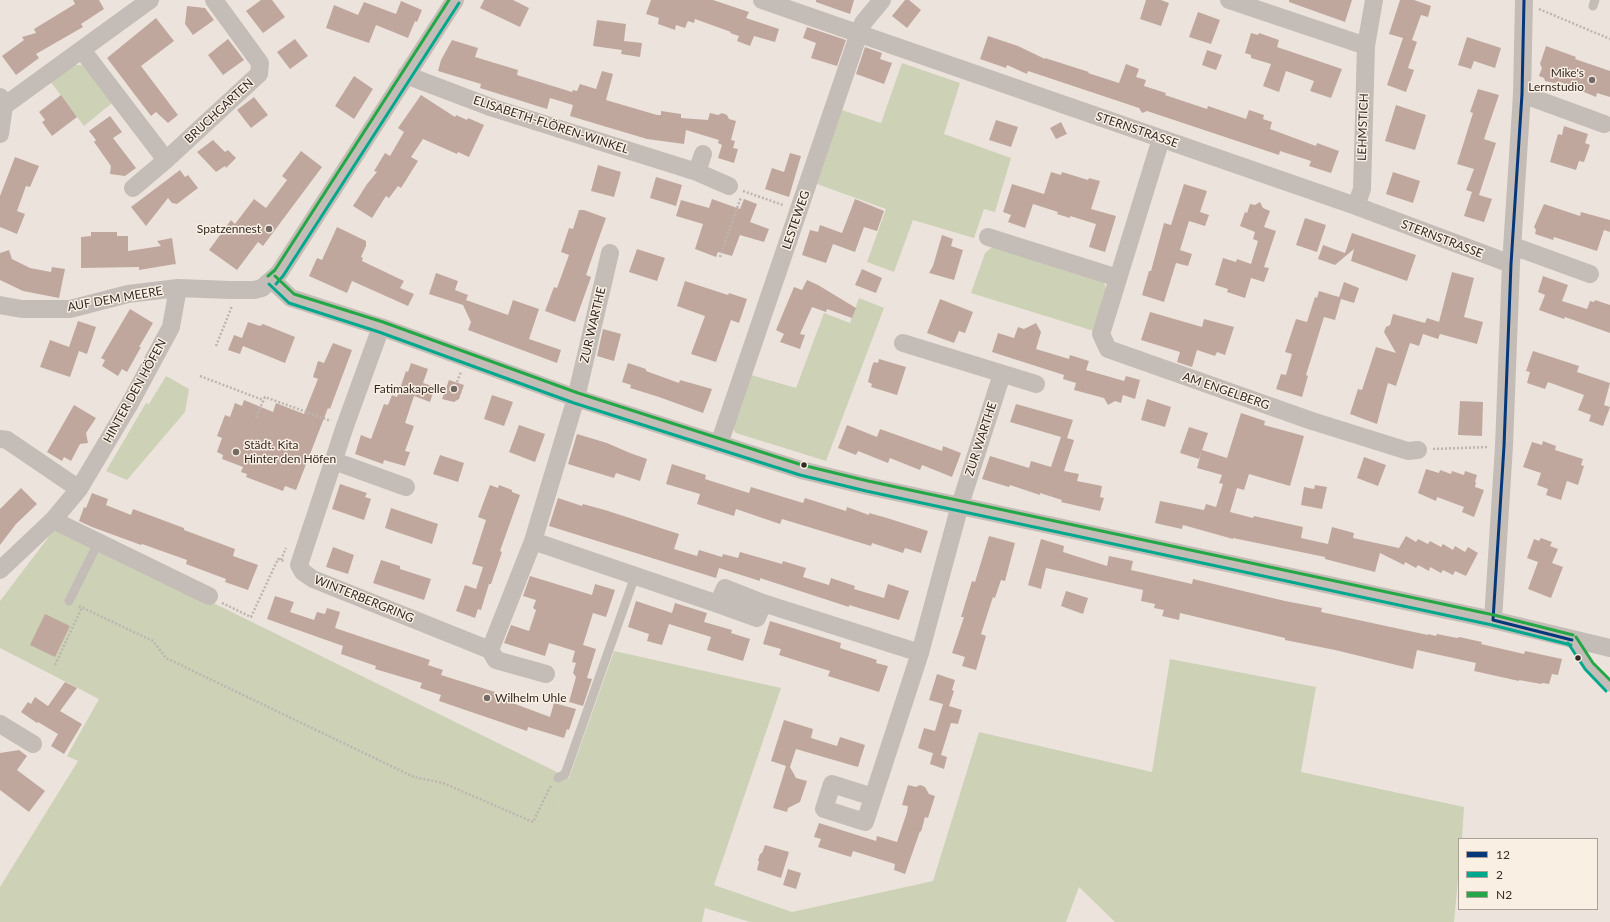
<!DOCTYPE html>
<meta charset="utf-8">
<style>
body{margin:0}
#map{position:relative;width:1610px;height:922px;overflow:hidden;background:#ece4dc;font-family:Lato,sans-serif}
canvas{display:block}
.legend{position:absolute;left:1458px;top:838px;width:140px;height:72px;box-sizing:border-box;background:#f9efe3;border:1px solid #aaa097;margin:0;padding:5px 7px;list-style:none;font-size:12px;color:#342925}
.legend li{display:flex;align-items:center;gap:8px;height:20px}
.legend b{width:20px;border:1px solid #aaa097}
</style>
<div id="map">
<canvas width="1610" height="922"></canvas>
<ul class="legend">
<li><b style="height:5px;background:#05377b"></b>12</li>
<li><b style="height:5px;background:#00a88e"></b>2</li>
<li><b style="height:5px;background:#24a847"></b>N2</li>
</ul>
</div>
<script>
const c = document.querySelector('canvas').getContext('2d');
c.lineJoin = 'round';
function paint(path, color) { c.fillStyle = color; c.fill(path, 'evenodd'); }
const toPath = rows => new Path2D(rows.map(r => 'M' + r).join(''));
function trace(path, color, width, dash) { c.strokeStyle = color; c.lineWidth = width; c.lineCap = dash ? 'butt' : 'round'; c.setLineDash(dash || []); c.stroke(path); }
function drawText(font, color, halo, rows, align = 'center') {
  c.font = font + ' Lato,sans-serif'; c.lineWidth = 3; c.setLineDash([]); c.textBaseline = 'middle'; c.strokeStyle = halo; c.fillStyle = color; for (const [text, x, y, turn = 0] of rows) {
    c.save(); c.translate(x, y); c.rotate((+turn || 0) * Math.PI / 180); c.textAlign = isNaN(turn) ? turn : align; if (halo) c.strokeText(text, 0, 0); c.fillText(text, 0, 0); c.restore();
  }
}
paint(toPath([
 [902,63,960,83,944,134,1011,158,995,212,984,209,974,238,913,220,894,272,867,262,886,209,817,184,842,110,881,123],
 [71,65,82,65,112,103,84,126,50,81],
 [998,246,1104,282,1106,289,1094,331,971,293,985,253,991,248],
 [859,298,884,308,826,461,736,433,731,427,751,375,796,388,824,313,850,323],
 [166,376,189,389,185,412,127,480,106,471,146,403,149,404],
 [57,526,569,778,538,865,614,651,781,688,714,885,792,912,933,881,979,732,1152,772,1170,659,1316,687,1301,772,1464,807,1462,839,1459,839,1459,869,1454,922,1115,922,1079,887,1066,922,750,922,705,908,702,922,0,922,0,887,78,761,67,756,99,699,0,648,0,601]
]), '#cdd1b6');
paint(toPath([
 [73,0,99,0,104,9,81,24,83,27,36,54,39,58,16,75,2,56,24,40,22,37,36,33,34,29,75,4],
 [261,0,272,0,285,17,263,33,246,11],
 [484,0,513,0,529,8,520,27,480,8],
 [651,0,713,0,749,12,746,18,779,29,775,42,754,36,750,46,737,41,739,36,730,33,731,32,695,19,694,23,688,21,685,28,676,25,675,30,658,24,659,18,646,14],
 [816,0,854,0,850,14,816,2],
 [905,0,909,0,921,10,907,28,892,16],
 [1146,0,1161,0,1169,3,1161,26,1140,19],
 [1289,0,1352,0,1345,22,1289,2],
 [1400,0,1414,0,1431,6,1428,17,1421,15,1412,40,1417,42,1408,68,1414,70,1406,92,1387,85,1403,38,1389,34],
 [401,1,422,10,417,22,415,21,408,38,376,25,369,43,326,28,334,5,358,15,364,2,396,14],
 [187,6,205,8,214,20,193,35,185,24],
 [1198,12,1220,20,1211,44,1189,37],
 [156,18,174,41,141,66,178,115,168,123,156,112,151,116,107,58],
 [597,20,626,24,624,41,642,43,640,57,621,54,622,50,593,46],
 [807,27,846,40,837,66,811,58,816,43,803,38],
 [1251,33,1258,35,1259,33,1279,40,1277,47,1342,69,1331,98,1310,91,1314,81,1286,71,1279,92,1263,86,1271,64,1251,58,1251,55,1245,53],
 [988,36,1018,46,1045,59,1045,58,1089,72,1088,73,1119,83,1126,64,1139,69,1136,77,1146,80,1144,86,1166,93,1165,95,1207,109,1208,106,1246,119,1249,110,1264,115,1263,119,1272,122,1270,129,1316,146,1317,143,1339,151,1331,173,1309,166,1311,161,1280,151,1279,155,1147,111,1142,113,1139,108,1028,71,1027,74,1007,65,1006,68,980,59],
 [1467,37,1501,48,1495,68,1474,61,1471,69,1458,65],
 [228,39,244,60,223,75,208,55],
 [295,39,308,56,290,69,277,52],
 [452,40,478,48,475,57,518,70,517,75,572,92,573,90,577,91,580,84,596,89,602,71,613,74,606,100,657,115,661,115,661,111,681,114,681,118,708,120,710,113,718,115,722,113,727,115,729,119,736,121,731,140,735,141,733,148,738,149,734,163,718,158,722,145,718,143,719,140,686,130,684,144,647,139,570,116,573,105,550,98,547,109,480,88,481,84,438,71,441,60],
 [1546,46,1576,57,1575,59,1610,71,1610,97,1597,93,1596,97,1560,82,1554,83,1545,81,1544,78,1539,76,1542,68,1540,64],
 [865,47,882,53,880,59,892,63,884,84,856,74],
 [1207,50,1222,55,1216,70,1202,65],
 [354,76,373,89,354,119,335,106],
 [1478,89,1499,95,1484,139,1496,143,1479,195,1492,199,1484,222,1464,216,1472,192,1466,190,1474,169,1457,164,1473,113,1470,112],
 [61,95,77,117,52,136,42,122,45,120,39,112],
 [421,95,455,117,456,115,467,120,468,118,484,125,469,157,458,152,457,154,423,139,411,157,418,161,401,188,398,186,389,198,386,196,372,218,353,206,367,184,377,172,374,171,385,153,390,156,404,132,398,128],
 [254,97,268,115,251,128,237,110],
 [1396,105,1426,115,1415,150,1385,141],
 [110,116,122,132,113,138,136,168,125,176,110,174,111,166,94,142,96,140,89,131],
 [996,120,1018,127,1011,147,989,140],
 [1061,122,1067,134,1056,139,1050,128],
 [1564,126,1588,134,1585,143,1590,145,1584,162,1579,161,1576,170,1550,162,1558,134,1562,135],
 [213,140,225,152,228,150,236,158,226,168,225,166,216,172,197,152],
 [301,151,322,167,263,246,258,242,237,270,209,250,231,220,235,224,254,199,266,208,287,180,282,176],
 [790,153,801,156,789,197,765,189,772,168,784,172],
 [15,157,39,166,30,187,26,186,17,211,25,214,17,234,0,227,0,196],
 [598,165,621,172,614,197,591,191],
 [180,170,185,177,188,175,198,188,177,204,172,203,168,198,146,226,131,207],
 [1051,172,1061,175,1062,172,1088,180,1089,178,1100,181,1091,209,1116,216,1105,252,1089,247,1096,224,1070,216,1070,218,1057,214,1058,212,1033,204,1025,228,1008,222,1011,215,1003,212,1012,184,1044,194],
 [1393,172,1420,181,1413,203,1386,194],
 [656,177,682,185,676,206,650,198],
 [1184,184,1207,191,1200,212,1209,215,1205,226,1189,221,1180,250,1192,254,1188,266,1176,263,1164,302,1142,295,1149,271,1151,271,1164,223,1171,225],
 [712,199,740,209,744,199,757,204,750,222,769,229,764,242,740,235,732,256,718,252,716,257,695,249,703,224,676,216,681,200,709,208],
 [855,199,884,211,877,231,864,227,855,252,833,244,826,263,802,255,810,230,818,232,820,225,842,233],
 [1260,202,1263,208,1270,211,1264,227,1276,231,1264,267,1269,268,1264,282,1251,278,1245,298,1227,292,1228,289,1215,285,1223,258,1236,262,1237,259,1251,264,1258,241,1253,239,1255,232,1240,226,1245,212,1247,213,1250,204,1255,205],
 [1544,204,1580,216,1581,212,1610,220,1610,232,1604,230,1597,251,1554,237,1553,240,1535,234,1536,230,1534,227],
 [579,210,584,210,606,218,586,275,591,277,575,322,545,311,554,287,557,288,569,255,561,252,569,228,573,229],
 [1305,218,1326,225,1317,252,1296,245],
 [337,227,366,241,366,246,361,257,363,258,362,261,404,281,400,288,414,294,408,306,352,281,347,293,309,276,317,258,322,260],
 [91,232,117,232,117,236,128,236,128,251,161,246,157,241,172,238,176,265,175,264,139,270,139,267,81,268,81,237,91,236],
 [1352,233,1416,255,1407,281,1351,261,1354,249,1335,265,1318,259,1323,245,1345,253],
 [942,235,953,239,951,246,963,250,954,280,929,273,933,266],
 [637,249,665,258,657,281,629,272],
 [9,250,12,259,30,268,51,272,52,267,65,269,59,298,23,291,0,280,0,253],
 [862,269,882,278,876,293,855,285],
 [1452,272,1474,278,1464,317,1483,322,1477,344,1440,334,1438,339,1423,334,1419,346,1410,343,1396,386,1388,383,1377,424,1350,414,1358,389,1362,390,1376,347,1396,353,1384,332,1386,327,1390,325,1393,314,1425,323,1427,318,1439,322],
 [436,273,458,281,455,290,468,295,466,300,508,315,513,300,539,309,529,339,561,350,557,363,468,330,471,322,463,305,429,294],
 [1543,276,1568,285,1562,301,1587,309,1590,301,1594,302,1595,300,1610,305,1610,333,1565,317,1564,319,1539,310,1545,295,1538,292],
 [807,280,818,285,856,308,852,318,827,309,826,312,812,307,800,334,805,335,800,349,780,342,784,334,776,330,794,287,802,290],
 [685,281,728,295,729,293,747,299,739,323,731,320,716,362,691,354,705,316,677,306],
 [1344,282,1359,288,1354,303,1341,299,1335,320,1324,317,1306,375,1308,376,1302,397,1276,389,1281,374,1286,375,1292,354,1285,352,1296,319,1307,322,1315,297,1317,298,1319,291,1339,297],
 [940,299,973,312,965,333,959,331,954,343,927,333],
 [130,309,153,323,139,347,141,347,127,372,122,369,118,376,102,366,105,360,101,358],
 [1150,312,1202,327,1204,319,1234,327,1225,355,1217,352,1215,356,1197,350,1192,367,1177,362,1180,352,1141,340],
 [78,321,96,327,87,354,79,351,70,377,40,367,50,340,69,347],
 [248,322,260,326,263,324,295,337,285,363,243,346,240,354,228,350,234,335,242,338],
 [1036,323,1041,332,1036,349,1069,359,1070,355,1089,361,1086,370,1124,381,1126,376,1140,380,1135,399,1123,395,1121,403,1115,401,1108,405,1104,398,1074,390,1076,383,1063,379,1064,375,992,352,998,333,1014,338,1018,327,1024,329],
 [603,329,621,334,614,361,597,356],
 [333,343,352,350,330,409,328,408,296,490,285,486,283,491,246,477,247,474,241,472,243,467,222,459,223,455,217,452,222,438,217,436,225,415,230,417,235,403,242,406,244,400,273,412,276,403,304,414,318,379,313,377,318,361,324,363],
 [1533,351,1579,366,1577,372,1610,383,1604,405,1610,407,1603,426,1589,421,1591,415,1578,410,1584,395,1548,382,1545,389,1527,383,1530,372,1526,371],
 [879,359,906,367,897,395,871,387,872,384,868,382,872,366,874,362,878,363],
 [411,363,428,369,423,383,435,387,430,402,414,396,405,423,414,426,405,451,410,452,405,466,384,460,383,464,355,454,361,435,371,439,384,404,388,405,392,395,397,397,406,371,408,372],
 [628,363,646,369,646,371,679,383,680,380,712,389,703,413,659,397,630,388,631,385,622,382],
 [449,380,464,385,459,399,454,402,442,399],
 [492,395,513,402,504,426,484,419],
 [1147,399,1171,407,1165,427,1141,420],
 [1460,401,1483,402,1482,436,1458,435],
 [1016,404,1073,420,1067,438,1074,440,1064,471,1079,474,1077,481,1102,486,1100,497,1104,498,1100,511,1061,502,1062,500,1040,493,1040,495,1010,485,1009,487,982,479,990,456,1029,468,1031,461,1051,467,1061,437,1010,422],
 [74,405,96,418,86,433,88,443,80,444,71,461,64,457,62,461,47,452],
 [1241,413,1265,421,1264,425,1304,436,1290,486,1249,474,1244,490,1237,488,1230,512,1253,518,1254,516,1303,527,1301,538,1328,544,1332,527,1354,533,1353,538,1399,548,1406,536,1416,542,1418,539,1428,544,1430,541,1441,547,1443,544,1453,550,1455,546,1465,552,1468,547,1478,553,1466,576,1455,571,1453,575,1443,570,1441,573,1430,567,1429,571,1418,565,1416,568,1405,562,1404,565,1380,553,1375,572,1325,559,1325,557,1233,538,1233,539,1183,525,1182,529,1155,523,1160,501,1204,510,1206,504,1216,507,1223,484,1219,483,1222,475,1197,468,1202,450,1227,458],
 [519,425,545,434,535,462,509,452],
 [847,425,877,437,880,429,942,451,943,446,961,453,952,477,922,465,920,470,890,458,888,463,858,451,856,455,838,448],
 [1189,427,1208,433,1199,459,1180,453],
 [577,434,607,443,630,453,647,459,640,481,616,473,614,478,568,464],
 [1543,441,1556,446,1555,450,1583,459,1581,465,1584,466,1578,485,1567,481,1561,500,1546,495,1548,489,1537,485,1541,473,1523,467,1532,442,1542,445],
 [440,455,464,463,458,482,433,474],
 [1364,457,1386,465,1378,486,1357,478],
 [672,464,706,475,705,479,749,493,751,487,803,503,805,498,846,511,847,507,869,515,869,513,887,518,928,531,921,553,905,548,903,553,872,543,871,546,782,519,780,524,736,509,734,516,697,504,700,494,666,484],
 [1426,469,1439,473,1440,470,1451,474,1452,471,1464,475,1465,471,1477,475,1475,482,1476,482,1475,487,1484,490,1474,517,1462,512,1464,507,1437,497,1436,501,1418,493],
 [340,484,367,493,365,497,371,499,364,520,332,509],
 [490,485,498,488,499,485,512,490,512,492,520,495,500,551,502,552,491,584,489,584,481,610,478,609,475,618,456,611,465,585,476,589,483,567,472,564,486,520,478,517],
 [1315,485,1327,487,1322,509,1301,505,1304,487,1314,489],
 [21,488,37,504,16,524,0,545,0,509],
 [92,493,108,499,106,505,131,515,133,509,184,528,184,530,235,549,233,556,258,565,248,590,225,582,226,579,186,564,187,560,142,544,141,545,92,527,79,521,84,507,86,508],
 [558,498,582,506,583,504,605,510,679,534,674,549,697,556,699,550,722,557,723,554,738,558,740,552,782,564,783,561,806,568,803,577,829,585,831,578,855,586,854,589,884,598,888,584,909,591,899,620,849,605,849,607,760,578,760,581,719,568,716,578,549,526],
 [391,508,438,524,432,544,385,528],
 [989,536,1015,543,1005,581,1001,580,995,598,993,597,981,634,986,636,976,670,962,666,965,657,952,653,964,617,961,617,972,581,975,582],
 [1541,538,1552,542,1550,546,1558,549,1552,563,1563,567,1551,598,1528,589,1538,562,1527,558,1534,539,1539,541],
 [1041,539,1064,546,1063,552,1107,566,1109,556,1133,561,1131,570,1192,584,1193,579,1285,601,1322,608,1321,612,1386,626,1428,635,1428,634,1436,636,1437,634,1457,638,1459,637,1482,642,1481,644,1524,654,1525,651,1562,659,1558,675,1552,674,1549,684,1543,683,1541,684,1519,680,1519,681,1474,671,1476,663,1417,650,1413,669,1335,650,1285,640,1285,638,1180,613,1179,620,1162,616,1164,610,1154,608,1155,604,1141,601,1143,590,1046,568,1041,589,1028,585],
 [333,547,354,555,348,574,326,567],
 [381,560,400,566,400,569,431,579,424,600,373,583],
 [530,576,592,595,595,584,615,590,606,617,593,613,583,645,596,649,587,678,592,679,583,706,569,702,576,677,573,673,576,663,572,662,575,651,549,643,545,656,504,643,511,625,529,631,536,610,533,608,536,600,523,596],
 [1066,591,1088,598,1083,614,1061,606],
 [275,596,294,602,290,612,314,620,317,612,325,614,327,608,340,612,335,628,430,660,428,665,443,670,441,675,495,692,494,696,550,717,554,703,576,709,569,730,567,729,564,738,528,727,527,731,439,701,441,695,420,688,422,683,375,669,376,666,341,654,343,646,267,619],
 [636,601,672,613,675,603,707,613,704,622,732,630,731,633,750,639,743,661,707,650,711,637,669,624,662,645,647,641,649,634,628,627],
 [45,614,70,626,55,657,30,645],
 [770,621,841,643,840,648,877,660,876,663,888,666,879,692,828,676,830,671,779,655,781,649,763,644],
 [937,674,955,680,952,690,954,691,949,706,962,710,958,724,951,723,941,755,947,757,944,769,930,764,933,753,935,754,918,748,924,728,935,731,943,704,929,700],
 [65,682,77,688,60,711,82,724,64,754,51,746,58,734,38,722,37,723,21,712,28,702,31,704,35,697,48,706],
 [784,720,813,729,811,738,837,746,840,737,865,745,858,767,796,749,790,767,796,778,807,781,800,802,788,808,787,812,773,808,786,766,771,761],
 [19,750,27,756,17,770,45,791,29,812,0,790,0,753],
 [908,785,916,787,920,785,925,787,929,794,935,796,928,818,925,817,921,832,920,831,905,874,894,870,895,864,853,851,851,857,818,847,821,839,814,837,819,823,876,841,877,836,897,842,907,812,908,806,902,805],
 [765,845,789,852,781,878,757,870,759,862,758,860,760,854,762,853],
 [788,869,801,873,796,889,783,885]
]), '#c0a79d');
trace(toPath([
 [1539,9,1610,39],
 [743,191,783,205],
 [720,257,741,197],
 [216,346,232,306],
 [200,376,263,400],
 [457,382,461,372],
 [256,417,265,397,331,421],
 [1433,449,1488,447],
 [281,560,286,548],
 [222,603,251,617,278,559,284,561],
 [79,606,153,641,166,658,414,777,443,783,533,822,548,791,551,786],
 [55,665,82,607]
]), '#bdb5af', 2.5, [2, 2]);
trace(toPath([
 [1593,6,1595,0],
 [69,601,98,543],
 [1573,640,1589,666,1610,687],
 [558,778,565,774,635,576]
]), '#c4bcb6', 9);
trace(toPath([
 [762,0,1356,206,1511,264],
 [1229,0,1366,46],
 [82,50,166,160],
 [406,75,493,108,697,172,729,186],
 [1522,94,1604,124],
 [0,97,4,106,0,134],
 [4,106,150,0],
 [1161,139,1101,334,1108,349,1312,421,1408,451,1418,450],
 [697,172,703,154],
 [133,188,166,160,259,74,260,63,214,0],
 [1356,206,1362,189,1366,46,1374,0],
 [988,237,1118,278],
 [1513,246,1590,274],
 [272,280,291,298,381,327,576,398,801,470,867,486,1493,620,1610,648],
 [0,305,22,309,70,309,128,294,178,288,231,290,254,290,262,288,279,273,455,0],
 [381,327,345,426,299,565,303,572,313,579,490,650,533,541,576,398,610,253],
 [903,343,1036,384],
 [0,439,7,440,79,489],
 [719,444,859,33,863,23,882,0],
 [334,461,406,487],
 [53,520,209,596],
 [533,541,718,604,725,588,763,603,920,653],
 [0,570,53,520,79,489,129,405,171,327,178,288],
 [718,604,757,618,763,603],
 [1493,620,1504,446,1511,264,1522,94,1524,0],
 [490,650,496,660,546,674],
 [0,724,33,744],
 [873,797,832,784,824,809,865,822,920,653,960,505,1002,374]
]), '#c4bcb6', 18);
trace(toPath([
 [1493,620,1504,446,1511,264,1522,94,1524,0],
 [1493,620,1572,640]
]), '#05377b', 3);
trace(toPath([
 [269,284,289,303,379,332,574,403,800,475,866,491,1492,625,1571,645],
 [276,284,283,276,459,3],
 [1568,643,1585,669,1606,691]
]), '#00a88e', 3);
trace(toPath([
 [268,276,275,270,449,0],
 [275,276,294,294,383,322,578,393,802,465,868,481,1494,615,1573,635],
 [1576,637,1593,663,1610,680]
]), '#24a847', 3);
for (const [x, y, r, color] of [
 [1592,80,4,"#746a65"],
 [269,229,4,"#746a65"],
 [454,389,4,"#746a65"],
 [236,452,4,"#746a65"],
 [804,465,3.5,"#342925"],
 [1578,658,3.5,"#342925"],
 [487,698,4,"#746a65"]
]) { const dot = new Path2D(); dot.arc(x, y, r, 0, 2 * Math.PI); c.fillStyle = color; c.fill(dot); trace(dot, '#f9efe3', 1.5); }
drawText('12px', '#342925', '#f9efe3', [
 ["Mike's",1584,73],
 ["Lernstudio",1584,87],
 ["Spatzennest",261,229],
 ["Fatimakapelle",446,389],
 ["Städt. Kita",244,445,"left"],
 ["Hinter den Höfen",244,459,"left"],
 ["Wilhelm Uhle",495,698,"left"]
], 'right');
drawText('12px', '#342925', '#f9efe3', [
 ["BRUCHGARTEN",219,111,-43],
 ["ELISABETH-FLÖREN-WINKEL",551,125,18],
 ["LEHMSTICH",1363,127,-88],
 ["STERNSTRASSE",1137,130,19],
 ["LESTEWEG",796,220,-71],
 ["STERNSTRASSE",1442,239,21],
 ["AUF DEM MEERE",115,299,-10],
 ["ZUR WARTHE",593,325,-77],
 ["HINTER DEN HÖFEN",135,391,-61],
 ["AM ENGELBERG",1226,391,19],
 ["ZUR WARTHE",981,439,-72],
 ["WINTERBERGRING",364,599,22]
]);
</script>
